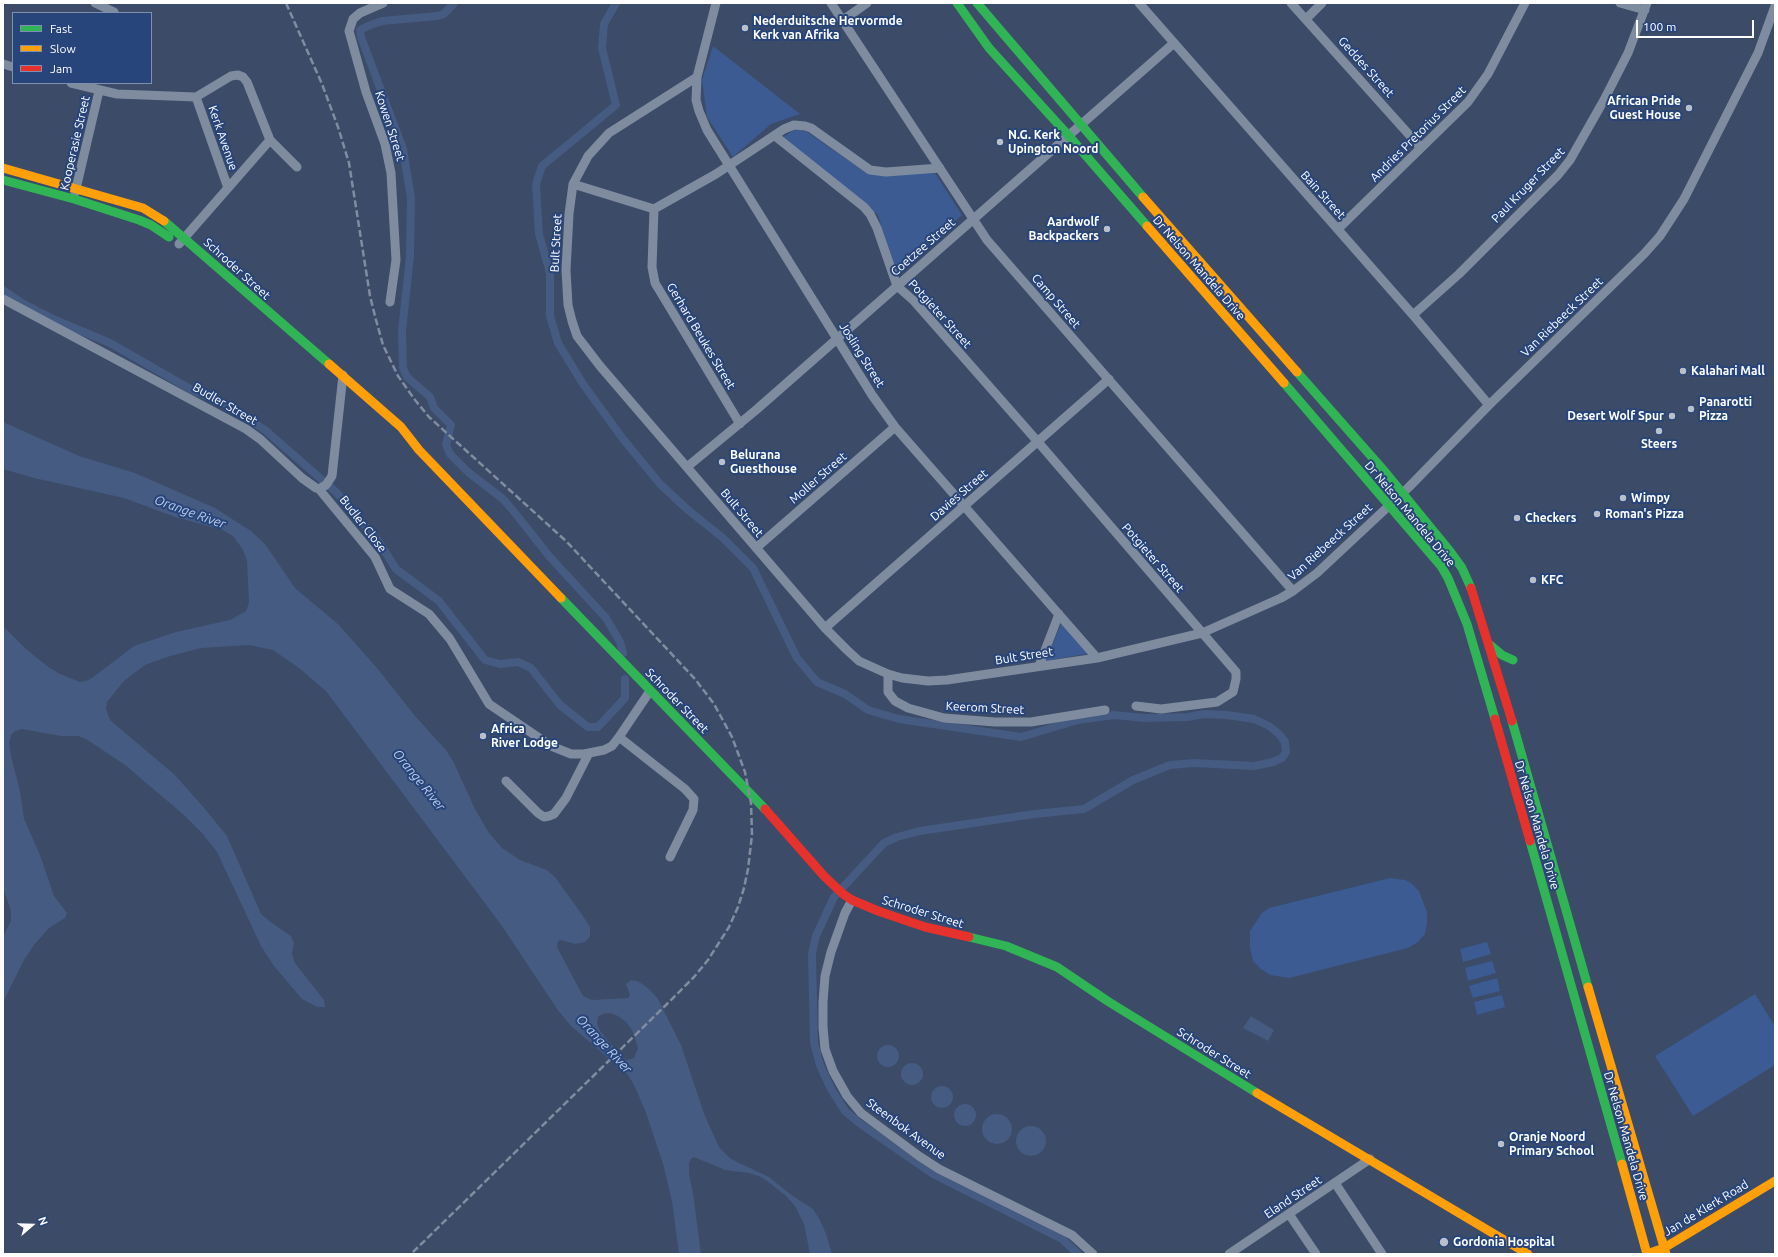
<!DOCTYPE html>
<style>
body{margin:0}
#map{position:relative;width:1778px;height:1257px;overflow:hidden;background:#3b4b68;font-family:Ubuntu,sans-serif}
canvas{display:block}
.frame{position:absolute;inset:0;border:4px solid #fff;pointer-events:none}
.legend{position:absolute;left:12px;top:12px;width:140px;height:72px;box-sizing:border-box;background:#28457b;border:1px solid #7e8fb0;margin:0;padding:5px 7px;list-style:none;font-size:12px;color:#fff}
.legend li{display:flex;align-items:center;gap:8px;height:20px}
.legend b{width:20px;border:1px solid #7e8fb0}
.north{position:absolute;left:12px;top:1205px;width:40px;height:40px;-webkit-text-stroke:3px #28457b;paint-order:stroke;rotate:70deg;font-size:11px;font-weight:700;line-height:16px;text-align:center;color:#fff}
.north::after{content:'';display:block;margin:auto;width:14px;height:18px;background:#fff;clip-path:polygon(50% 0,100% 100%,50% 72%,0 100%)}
.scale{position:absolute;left:1636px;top:20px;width:118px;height:18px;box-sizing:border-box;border:2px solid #fff;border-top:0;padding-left:5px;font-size:12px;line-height:14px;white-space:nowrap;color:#fff;-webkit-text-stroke:3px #28457b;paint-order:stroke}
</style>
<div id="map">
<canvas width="1778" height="1257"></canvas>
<div class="frame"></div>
<ul class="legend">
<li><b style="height:5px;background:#30b455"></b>Fast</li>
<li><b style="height:5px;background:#ff9f0a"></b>Slow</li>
<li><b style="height:5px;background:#e5322d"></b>Jam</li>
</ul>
<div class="north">N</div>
<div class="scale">100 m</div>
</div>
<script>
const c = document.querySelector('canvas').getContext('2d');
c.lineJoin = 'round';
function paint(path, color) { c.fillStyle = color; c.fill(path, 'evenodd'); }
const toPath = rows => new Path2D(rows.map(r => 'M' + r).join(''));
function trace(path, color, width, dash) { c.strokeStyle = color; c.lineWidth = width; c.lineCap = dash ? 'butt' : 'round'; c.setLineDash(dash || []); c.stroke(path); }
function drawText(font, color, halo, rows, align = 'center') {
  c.font = font + ' Ubuntu,sans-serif'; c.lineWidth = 4; c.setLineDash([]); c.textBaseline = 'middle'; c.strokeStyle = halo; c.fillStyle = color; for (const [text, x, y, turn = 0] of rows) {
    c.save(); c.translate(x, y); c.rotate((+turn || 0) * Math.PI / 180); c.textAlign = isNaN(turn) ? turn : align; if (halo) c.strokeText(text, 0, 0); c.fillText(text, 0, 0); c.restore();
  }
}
paint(toPath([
 [713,46,800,114,771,124,733,157,707,117,702,80],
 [795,129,807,132,868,174,935,173,962,215,896,274,878,215,782,138],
 [1062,621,1091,653,1046,661],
 [1390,878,1405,880,1411,883,1419,891,1427,912,1427,924,1425,934,1418,942,1408,948,1289,978,1270,975,1261,969,1253,961,1250,948,1250,931,1262,913,1269,908],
 [1487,942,1491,954,1463,962,1460,949],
 [1492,961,1496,973,1468,981,1465,968],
 [1497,978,1500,991,1473,998,1469,986],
 [1755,994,1775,1026,1775,1065,1693,1116,1655,1056],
 [1502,995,1505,1007,1477,1015,1474,1002]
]), '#3b5b92');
paint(toPath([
 [3,422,79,456,135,473,215,508,251,531,265,544,295,588,339,625,377,668,415,716,446,750,454,763,475,809,489,833,502,848,520,860,547,870,555,877,581,913,590,927,590,935,589,938,585,942,575,944,561,940,558,941,557,947,583,996,592,1000,628,998,630,995,626,984,631,980,637,981,644,985,650,990,658,999,681,1045,705,1116,719,1147,731,1159,769,1177,790,1194,813,1209,820,1220,826,1234,832,1254,810,1254,804,1224,795,1206,786,1196,771,1184,761,1177,749,1173,725,1170,694,1157,691,1159,689,1164,689,1174,693,1193,701,1254,679,1254,672,1201,663,1164,645,1110,634,1085,628,1075,571,1026,557,1009,502,926,326,691,299,668,273,650,249,645,201,648,167,657,145,665,124,681,107,702,106,709,110,720,175,775,205,809,227,836,261,914,272,923,291,936,294,943,292,954,295,963,324,1000,325,1007,317,1007,302,999,274,966,261,946,217,852,202,833,184,815,125,765,86,739,78,736,61,736,22,729,15,731,11,735,9,743,11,756,20,791,24,819,40,855,54,896,67,913,65,918,49,928,34,945,24,960,3,1002,3,936,11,921,11,911,3,888,3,626,25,648,47,666,60,674,80,682,86,681,92,678,134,646,176,632,230,620,246,611,249,603,247,561,243,550,234,537,223,530,175,517,124,498,34,478,3,469],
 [610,1013,618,1016,626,1022,632,1030,638,1048,634,1058,627,1060,622,1058,600,1031,597,1024,598,1017,603,1014],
 [1251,1016,1274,1030,1268,1041,1243,1028],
 '877 1056a11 11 0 1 1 22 0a11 11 0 1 1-22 0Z',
 '901 1074a11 11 0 1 1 22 0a11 11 0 1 1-22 0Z',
 '931 1097a11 11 0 1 1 22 0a11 11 0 1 1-22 0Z',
 '954 1115a11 11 0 1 1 22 0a11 11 0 1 1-22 0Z',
 '982 1129a15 15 0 1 1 30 0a15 15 0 1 1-30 0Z',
 '1016 1141a15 15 0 1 1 30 0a15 15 0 1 1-30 0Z'
]), '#465b81');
trace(toPath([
 [454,3,444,14,437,16,382,21,368,26,360,30,361,37,403,149,411,198,410,256,402,331,403,368,407,377,430,397,434,408,451,425,446,445,450,454,468,472,503,499,515,513,549,556,606,618,620,642,623,653],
 [616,3,604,24,602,48,616,105,542,166,536,184,539,234,550,273,550,316,558,343,583,384,623,439,660,484,688,510,723,538,753,568,797,658,817,682,845,694,868,710,899,719,1021,737,1078,720,1114,715,1144,718,1188,717,1204,714,1227,715,1254,719,1269,726,1279,734,1285,742,1286,752,1282,758,1273,762,1254,766,1194,763,1170,765,1133,780,1084,809,1034,814,920,831,897,837,884,843,834,897,816,936,812,954,814,1043,820,1065,831,1089,845,1111,859,1123,933,1174,1062,1239,1078,1254],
 [3,290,22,303,53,319,110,343,192,390,224,403,265,430,336,492,379,542,396,569,439,601,485,660,500,664,518,662,531,668,560,705,588,727,598,727,625,698,625,679]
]), '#465b81', 8);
trace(toPath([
 [95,3,114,12],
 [383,3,360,13,353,19,349,31,366,92,385,144,391,173,396,260,390,302],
 [716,3,697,77,609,133,588,156,573,184,569,214,566,270,568,305,572,321,577,336,600,366,825,628,847,650,859,661,888,674,902,678,928,681,947,680,1097,658,1202,633,1281,598,1293,591,1317,573,1409,487,1489,405,1644,254,1660,236,1684,199,1758,53,1775,6],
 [831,3,987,240,1293,591],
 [1139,3,1413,315,1489,405],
 [1291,3,1421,148],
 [1620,3,1645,10],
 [1306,19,1322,3],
 [843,20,867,3],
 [3,64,13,67],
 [697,77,696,100,699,111,707,130,872,395,895,427,944,483,1097,658],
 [71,83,117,94,196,97,228,188],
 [196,97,231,76,238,75,243,77,247,82,270,140,297,167],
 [775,136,864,207,870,214,877,228,897,286,914,301,1038,442,1236,672,1236,679,1233,692,1217,702,1161,709,1136,706],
 [573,184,654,209,716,174,784,129,794,125,805,126,811,128,870,170,886,172,940,168],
 [75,193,99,91],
 [654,209,652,267,655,283,740,424],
 [1338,229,1468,102,1488,74,1525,3],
 [179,244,270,140],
 [3,299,246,429,260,439,302,478,316,488,319,489,326,485,332,476,343,375],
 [1413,315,1459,274,1558,175,1570,160,1604,100,1628,53,1647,3],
 [687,467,756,410,1174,43],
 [319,489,375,557,390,589,429,614,450,639,489,704,551,746,571,754,584,754,604,750,612,746,619,737],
 [756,548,895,427],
 [825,628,1109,379],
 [1039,666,1059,614],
 [888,674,888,692,895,701,908,708,944,718,995,722,1031,722,1105,710],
 [650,691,619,737,685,789,694,799,693,810,670,857],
 [506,781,538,813,544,817,549,816,554,814,566,798,589,753],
 [852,900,845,913,831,952,825,976,823,1002,823,1027,825,1049,833,1071,847,1096,861,1113,919,1156,939,1169,1072,1235,1093,1254],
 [1335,1183,1382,1254],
 [1289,1214,1316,1254],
 [1229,1254,1370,1159]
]), '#7f8c9f', 9);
trace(toPath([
 [957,3,989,48,1068,135,1147,226],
 [977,3,1143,197],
 [3,180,74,199,139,220,151,225,169,237],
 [164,221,329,364],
 [1297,372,1386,473,1449,550,1462,568,1471,588],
 [1284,383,1441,566,1448,578,1467,624,1495,719],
 [561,598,765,809],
 [1490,645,1502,655,1513,660],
 [1512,721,1588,987],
 [1530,841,1622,1164],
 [969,937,1006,946,1057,967,1109,1002,1257,1093]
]), '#30b455', 9);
trace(toPath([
 [3,168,143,208,164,221],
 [1143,197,1297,372],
 [1147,226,1284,383],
 [329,364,401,427,419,450,561,598],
 [1588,987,1666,1254],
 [1257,1093,1528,1254],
 [1622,1164,1647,1254,1664,1248,1775,1181]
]), '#ff9f0a', 9);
trace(toPath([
 [1471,588,1512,721],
 [1495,719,1530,841],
 [765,809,824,876,843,894,852,900,878,911,925,927,969,937]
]), '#e5322d', 9);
trace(toPath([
 [286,3,322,84,338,127,349,163,370,296,376,320,383,345,398,376,415,400,429,417,566,541,695,679,714,704,732,737,745,772,751,803,752,835,748,869,744,888,738,907,729,927,708,960,694,977,667,1004,411,1254]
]), '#818c9f', 2.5, [7, 3]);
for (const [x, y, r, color] of [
 [745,28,4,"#bac0ca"],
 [1689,108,4,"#bac0ca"],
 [1000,142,4,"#bac0ca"],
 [1107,229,4,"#bac0ca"],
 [1683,371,4,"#bac0ca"],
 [1691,409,4,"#bac0ca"],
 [1672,416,4,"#bac0ca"],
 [1659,431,4,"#bac0ca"],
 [722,462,4,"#bac0ca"],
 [1623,498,4,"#bac0ca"],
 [1597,514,4,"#bac0ca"],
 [1517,518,4,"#bac0ca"],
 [1533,580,4,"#bac0ca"],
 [483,736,4,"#bac0ca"],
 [1501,1144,4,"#bac0ca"],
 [1444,1242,5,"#bac0ca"]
]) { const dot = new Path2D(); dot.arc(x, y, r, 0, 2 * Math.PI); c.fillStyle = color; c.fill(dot); trace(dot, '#28457b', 1.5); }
drawText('bold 12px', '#fff', '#28457b', [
 ["Nederduitsche Hervormde",753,21],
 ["Kerk van Afrika",753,35],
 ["African Pride",1681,101,"right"],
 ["Guest House",1681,115,"right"],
 ["N.G. Kerk",1008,135],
 ["Upington Noord",1008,149],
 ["Aardwolf",1099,222,"right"],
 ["Backpackers",1099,236,"right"],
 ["Kalahari Mall",1691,371],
 ["Panarotti",1699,402],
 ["Pizza",1699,416],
 ["Desert Wolf Spur",1664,416,"right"],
 ["Steers",1659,444,"center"],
 ["Belurana",730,455],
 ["Guesthouse",730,469],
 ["Wimpy",1631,498],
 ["Roman's Pizza",1605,514],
 ["Checkers",1525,518],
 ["KFC",1541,580],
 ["Africa",491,729],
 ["River Lodge",491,743],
 ["Oranje Noord",1509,1137],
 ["Primary School",1509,1151],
 ["Gordonia Hospital",1453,1242]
], 'left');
drawText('12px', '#fff', '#28457b', [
 ["Geddes Street",1366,67,48],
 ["Kowen Street",390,126,72],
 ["Andries Pretorius Street",1418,134,-45],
 ["Kerk Avenue",223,138,71],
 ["Kooperasie Street",75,143,-77],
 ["Paul Kruger Street",1528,185,-46],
 ["Bain Street",1323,195,48],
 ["Bult Street",556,243,-87],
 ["Coetzee Street",923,247,-41],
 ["Dr Nelson Mandela Drive",1199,268,49],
 ["Schroder Street",237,269,42],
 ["Camp Street",1056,301,49],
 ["Potgieter Street",940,314,48],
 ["Van Riebeeck Street",1562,317,-44],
 ["Gerhard Beukes Street",701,336,59],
 ["Josling Street",862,355,58],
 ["Budler Street",225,404,30],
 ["Moller Street",818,478,-41],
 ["Davies Street",959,495,-41],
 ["Bult Street",742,513,50],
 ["Dr Nelson Mandela Drive",1410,514,50],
 ["Budler Close",363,524,52],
 ["Van Riebeeck Street",1330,542,-42],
 ["Potgieter Street",1153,558,49],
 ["Bult Street",1024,656,-9],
 ["Schroder Street",677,701,46],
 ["Keerom Street",985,708,3],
 ["Dr Nelson Mandela Drive",1537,825,74],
 ["Schroder Street",923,912,17],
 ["Schroder Street",1214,1053,32],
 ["Steenbok Avenue",906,1129,36],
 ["Dr Nelson Mandela Drive",1626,1136,74],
 ["Eland Street",1293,1197,-34],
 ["Jan de Klerk Road",1706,1208,-31]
]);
drawText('italic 13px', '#b7cbeb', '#28457b', [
 ["Orange River",190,512,20],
 ["Orange River",419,780,51],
 ["Orange River",604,1044,47]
]);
</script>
